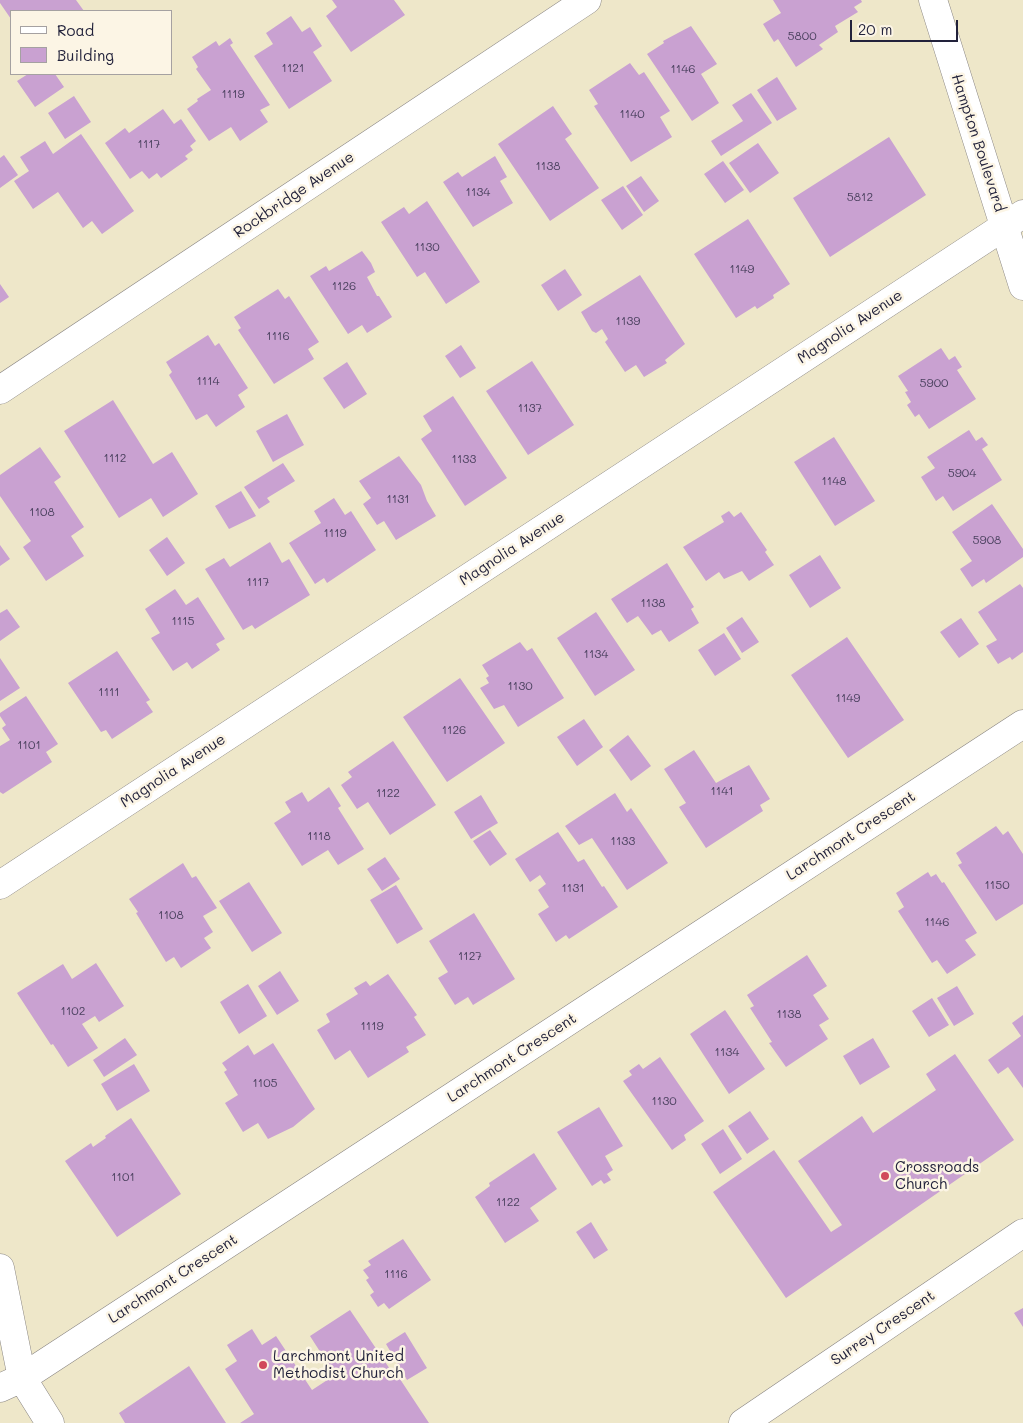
<!DOCTYPE html>
<style>
body{margin:0}
#map{position:relative;width:1023px;height:1423px;overflow:hidden;background:#eee7c9;font-family:Mali,sans-serif}
canvas{display:block}
.legend{position:absolute;left:10px;top:10px;width:162px;height:65px;box-sizing:border-box;background:#fcf5e5;border:1px solid #a5a1a1;margin:0;padding:6px 9px;list-style:none;font-size:15px;color:#22223b}
.legend li{display:flex;align-items:center;gap:10px;height:25px}
.legend b{width:25px;border:1px solid #a5a1a1}
.scale{position:absolute;left:850px;top:20px;width:108px;height:22px;box-sizing:border-box;border:2px solid #22223b;border-top:0;padding-left:6px;font-size:15px;line-height:18px;white-space:nowrap;color:#22223b;-webkit-text-stroke:4px #fcf5e5;paint-order:stroke}
</style>
<div id="map">
<canvas width="1023" height="1423"></canvas>
<ul class="legend">
<li><b style="height:6px;background:#fff"></b>Road</li>
<li><b style="height:14px;background:#c9a1d1"></b>Building</li>
</ul>
<div class="scale">20 m</div>
</div>
<script>
const c = document.querySelector('canvas').getContext('2d');
c.lineJoin = 'round';
function paint(path, color) { c.fillStyle = color; c.fill(path, 'evenodd'); }
const toPath = rows => new Path2D(rows.map(r => 'M' + r).join(''));
function trace(path, color, width, dash) { c.strokeStyle = color; c.lineWidth = width; c.lineCap = dash ? 'butt' : 'round'; c.setLineDash(dash || []); c.stroke(path); }
function drawText(font, color, halo, rows, align = 'center') {
  c.font = font + ' Mali,sans-serif'; c.lineWidth = 5; c.setLineDash([]); c.textBaseline = 'middle'; c.strokeStyle = halo; c.fillStyle = color; for (const [text, x, y, turn = 0] of rows) {
    c.save(); c.translate(x, y); c.rotate((+turn || 0) * Math.PI / 180); c.textAlign = isNaN(turn) ? turn : align; if (halo) c.strokeText(text, 0, 0); c.fillText(text, 0, 0); c.restore();
  }
}
paint(toPath([
 [0,0,76,0,84,11,11,11,11,19,0,3],
 [332,0,394,0,405,15,351,52,326,16,337,7],
 [773,0,861,0,862,2,854,7,858,12,835,26,838,32,819,45,823,49,796,67,778,39,774,42,763,24,781,13],
 [291,16,302,32,310,27,322,46,313,52,332,81,289,109,254,56,273,44,266,33],
 [691,26,717,64,701,74,719,103,692,121,647,54,664,43,663,41],
 [230,38,233,43,230,45,270,105,260,110,268,122,240,141,231,127,209,141,187,109,198,101,197,99,211,90,196,69,198,67,192,57,216,41,219,46],
 [630,63,639,75,644,72,670,111,660,117,672,137,631,162,594,106,598,104,589,90],
 [28,74,55,74,64,87,35,107,17,81],
 [777,77,797,109,777,121,757,90],
 [751,93,772,123,721,156,711,141,743,121,732,105],
 [74,96,91,122,65,139,48,113],
 [553,106,572,134,565,139,599,188,550,221,498,144],
 [163,109,174,124,181,119,196,141,190,146,193,150,185,156,188,159,161,178,157,173,149,179,142,171,130,179,105,143,125,128,129,133],
 [81,134,134,211,102,234,92,221,83,228,58,192,33,209,14,181,29,171,20,157,45,141,53,154],
 [889,137,926,195,830,257,793,198],
 [758,143,779,173,750,193,729,163],
 [4,155,18,175,0,188,0,158],
 [495,156,507,177,500,181,513,203,473,227,443,182,458,172,462,177],
 [723,161,744,190,725,203,704,174],
 [641,176,659,201,644,212,626,186],
 [623,186,643,215,622,230,601,200],
 [427,201,480,282,446,304,425,272,417,277,381,222,404,207,409,214],
 [748,219,790,284,773,295,774,298,757,309,755,306,736,318,694,254],
 [362,251,371,263,375,272,367,277,377,296,379,296,392,317,367,333,362,325,348,334,310,276,326,266,329,271],
 [565,269,582,295,558,311,541,285],
 [640,275,685,344,665,360,667,363,644,377,636,365,625,372,605,342,608,339,602,329,596,333,592,331,581,312],
 [0,284,9,297,0,303],
 [278,289,285,299,289,296,319,342,308,349,314,359,274,384,238,330,241,328,234,317],
 [208,335,215,346,219,343,248,388,238,395,245,407,216,427,207,414,196,420,169,375,172,372,166,362],
 [461,345,476,368,460,378,445,356],
 [941,348,949,360,955,356,962,367,957,370,976,399,929,429,919,414,915,417,907,405,911,402,905,392,908,391,898,376],
 [532,361,574,425,528,455,486,391],
 [347,362,367,394,344,409,323,378],
 [453,396,507,478,465,506,421,439,432,431,423,416],
 [113,400,153,464,172,452,198,494,163,517,151,498,119,518,64,431],
 [287,414,304,445,273,462,256,431],
 [969,430,976,441,982,437,988,445,982,449,1002,480,953,511,943,496,936,501,921,477,935,468,927,457],
 [834,437,875,501,835,526,794,462],
 [40,447,61,477,54,482,84,527,71,536,84,556,46,581,23,547,31,541,0,496,0,475],
 [399,456,421,485,427,501,436,516,396,540,384,521,377,525,363,504,371,498,359,481],
 [283,463,295,481,267,498,270,502,259,509,244,487],
 [241,491,256,516,229,529,215,506],
 [334,498,345,515,351,511,376,550,327,583,324,578,315,584,289,543,321,523,314,511],
 [992,504,1023,549,1023,557,986,583,984,579,972,587,960,569,972,561,952,532],
 [729,511,734,517,741,512,767,550,765,552,774,565,749,581,742,571,724,579,719,572,706,581,683,547,724,522,721,516],
 [167,537,185,563,167,576,149,550],
 [270,542,282,563,289,559,310,595,255,629,252,625,243,630,205,569,224,558,230,567],
 [0,545,10,559,0,566],
 [820,555,841,588,810,608,789,575],
 [667,563,694,607,691,609,699,623,669,642,661,630,652,635,638,616,627,623,611,599],
 [1020,584,1023,588,1023,652,1012,660,1010,657,998,664,986,646,997,640,978,612],
 [175,589,186,605,198,597,225,639,216,644,220,650,192,669,187,662,173,671,151,638,160,633,145,609],
 [7,609,20,627,0,641,0,613],
 [596,612,635,670,595,696,557,638],
 [742,617,759,642,742,653,726,628],
 [961,618,979,644,959,658,940,632],
 [724,633,741,659,715,676,698,650],
 [847,637,904,720,848,758,791,675],
 [520,642,527,651,532,648,564,698,518,727,504,705,494,709,480,688,489,683,486,678,489,676,482,665],
 [117,651,150,700,146,702,153,712,112,739,106,730,101,732,68,683],
 [0,658,20,688,0,701],
 [460,678,505,743,447,782,403,717],
 [26,696,58,744,46,752,52,762,3,794,0,792,0,746,10,740,2,728,6,725,0,716,0,713],
 [584,719,603,747,577,766,557,737],
 [628,735,651,766,631,781,609,750],
 [393,741,436,805,390,835,368,802,357,809,341,785,352,777,348,772],
 [694,750,716,783,749,765,770,799,760,805,763,811,706,848,679,807,686,803,664,769],
 [329,787,341,806,338,808,364,849,338,865,328,850,302,866,274,823,291,812,285,802,302,792,308,802],
 [615,793,627,812,631,808,668,863,627,890,592,838,579,845,565,826],
 [481,795,498,823,471,839,454,812],
 [996,826,1003,835,1008,831,1023,854,1023,904,996,921,958,865,962,863,956,853],
 [490,830,507,854,490,866,473,841],
 [558,832,578,862,584,859,602,887,604,886,618,907,569,939,566,935,556,942,538,914,549,907,538,890,546,884,540,875,530,882,515,859],
 [385,857,400,879,382,891,367,869],
 [183,863,192,878,196,876,217,908,203,916,213,932,204,938,211,948,181,968,174,957,166,962,136,913,138,912,129,899],
 [928,872,931,877,936,874,942,883,944,882,977,933,965,940,976,955,947,974,937,960,932,963,898,911,904,907,896,893],
 [249,882,282,933,252,952,219,901],
 [396,885,423,929,397,944,370,900],
 [474,913,515,979,473,1005,468,997,455,1005,438,978,448,972,429,941],
 [807,955,827,986,813,995,829,1019,819,1025,828,1039,786,1067,769,1043,772,1042,750,1008,754,1006,747,995],
 [96,963,124,1006,99,1022,95,1016,82,1024,98,1048,68,1067,53,1044,51,1045,17,993,63,964,72,979],
 [280,971,299,1001,277,1015,258,986],
 [388,974,417,1015,414,1017,426,1035,406,1047,409,1052,368,1078,350,1050,335,1060,317,1030,330,1022,326,1014,358,994,354,988,366,981,370,986],
 [248,984,267,1016,239,1034,220,1002],
 [957,986,974,1014,954,1026,937,998],
 [932,998,949,1025,929,1037,912,1011],
 [725,1010,765,1069,729,1094,690,1034],
 [1023,1015,1023,1088,1008,1067,998,1074,988,1060,1021,1036,1012,1023],
 [125,1038,137,1055,104,1077,93,1060],
 [873,1038,890,1067,860,1085,843,1056],
 [273,1043,315,1109,293,1127,268,1139,258,1123,243,1132,225,1103,238,1095,224,1072,227,1070,222,1063,248,1045,254,1055],
 [955,1054,1014,1140,786,1298,713,1192,774,1150,831,1232,842,1225,798,1161,862,1116,873,1133,936,1090,926,1074],
 [660,1057,704,1121,684,1135,686,1140,672,1150,623,1081,632,1075,629,1071,639,1064,643,1069],
 [134,1064,150,1091,117,1111,101,1084],
 [599,1107,623,1146,605,1156,613,1170,607,1174,611,1180,604,1184,601,1180,592,1186,557,1132],
 [750,1111,769,1139,747,1154,728,1126],
 [131,1118,181,1194,117,1237,65,1161,91,1143,93,1147,106,1138,105,1136],
 [723,1129,742,1159,720,1174,701,1144],
 [534,1153,557,1189,530,1208,539,1221,505,1243,475,1197,490,1186,489,1183],
 [591,1222,608,1250,594,1259,576,1232],
 [403,1239,431,1280,389,1309,384,1303,378,1307,370,1295,374,1292,366,1280,369,1278,363,1270,371,1265,368,1261],
 [1023,1308,1023,1327,1014,1313],
 [350,1310,396,1378,398,1376,429,1423,240,1423,254,1414,225,1369,237,1361,227,1345,252,1329,262,1345,276,1336,312,1390,335,1375,310,1336],
 [405,1332,427,1368,407,1380,386,1344],
 [189,1366,226,1423,125,1423,119,1413]
]), '#c9a1d1');
const street = toPath([
 [0,390,587,0],
 [0,885,1023,214],
 [0,1268,22,1378,50,1423],
 [0,1388,22,1378,1023,724],
 [743,1423,1023,1233]
]);
const primary = toPath([
 [933,0,1023,286]
]);
trace(street, '#888482', 29);
trace(primary, '#888482', 29);
trace(street, '#fff', 28);
trace(primary, '#fff', 28);
for (const [x, y, r, color] of [
 [885,1176,5,"#d1495b"],
 [263,1365,5,"#d1495b"]
]) { const dot = new Path2D(); dot.arc(x, y, r, 0, 2 * Math.PI); c.fillStyle = color; c.fill(dot); trace(dot, '#fcf5e5', 2); }
drawText('12px', '#4c4260', null, [
 ["5800",802,36],
 ["1121",293,68],
 ["1146",683,69],
 ["1119",233,94],
 ["1140",632,114],
 ["1117",149,144],
 ["1138",548,166],
 ["1134",478,192],
 ["5812",860,197],
 ["1130",427,247],
 ["1149",742,269],
 ["1126",344,286],
 ["1139",628,321],
 ["1116",278,336],
 ["1114",208,381],
 ["5900",934,383],
 ["1137",530,408],
 ["1112",115,458],
 ["1133",464,459],
 ["5904",962,473],
 ["1148",834,481],
 ["1131",398,499],
 ["1108",42,512],
 ["1119",335,533],
 ["5908",987,540],
 ["1117",258,582],
 ["1138",653,603],
 ["1115",183,621],
 ["1134",596,654],
 ["1130",520,686],
 ["1111",109,692],
 ["1149",848,698],
 ["1126",454,730],
 ["1101",29,745],
 ["1141",722,791],
 ["1122",388,793],
 ["1118",319,836],
 ["1133",623,841],
 ["1150",997,885],
 ["1131",573,888],
 ["1108",171,915],
 ["1146",937,922],
 ["1127",470,956],
 ["1102",73,1011],
 ["1138",789,1014],
 ["1119",372,1026],
 ["1134",727,1052],
 ["1105",265,1083],
 ["1130",664,1101],
 ["1101",123,1177],
 ["1122",508,1202],
 ["1116",396,1274]
]);
drawText('15px', '#22223b', '#fcf5e5', [
 ["Hampton Boulevard",978,143,72],
 ["Rockbridge Avenue",294,195,-34],
 ["Magnolia Avenue",850,327,-33],
 ["Magnolia Avenue",512,549,-33],
 ["Magnolia Avenue",173,771,-33],
 ["Larchmont Crescent",851,836,-33],
 ["Larchmont Crescent",512,1058,-33],
 ["Larchmont Crescent",173,1279,-33],
 ["Surrey Crescent",883,1328,-34]
]);
drawText('15px', '#22223b', '#fcf5e5', [
 ["Crossroads",895,1167],
 ["Church",895,1184],
 ["Larchmont United",273,1356],
 ["Methodist Church",273,1373]
], 'left');
</script>
